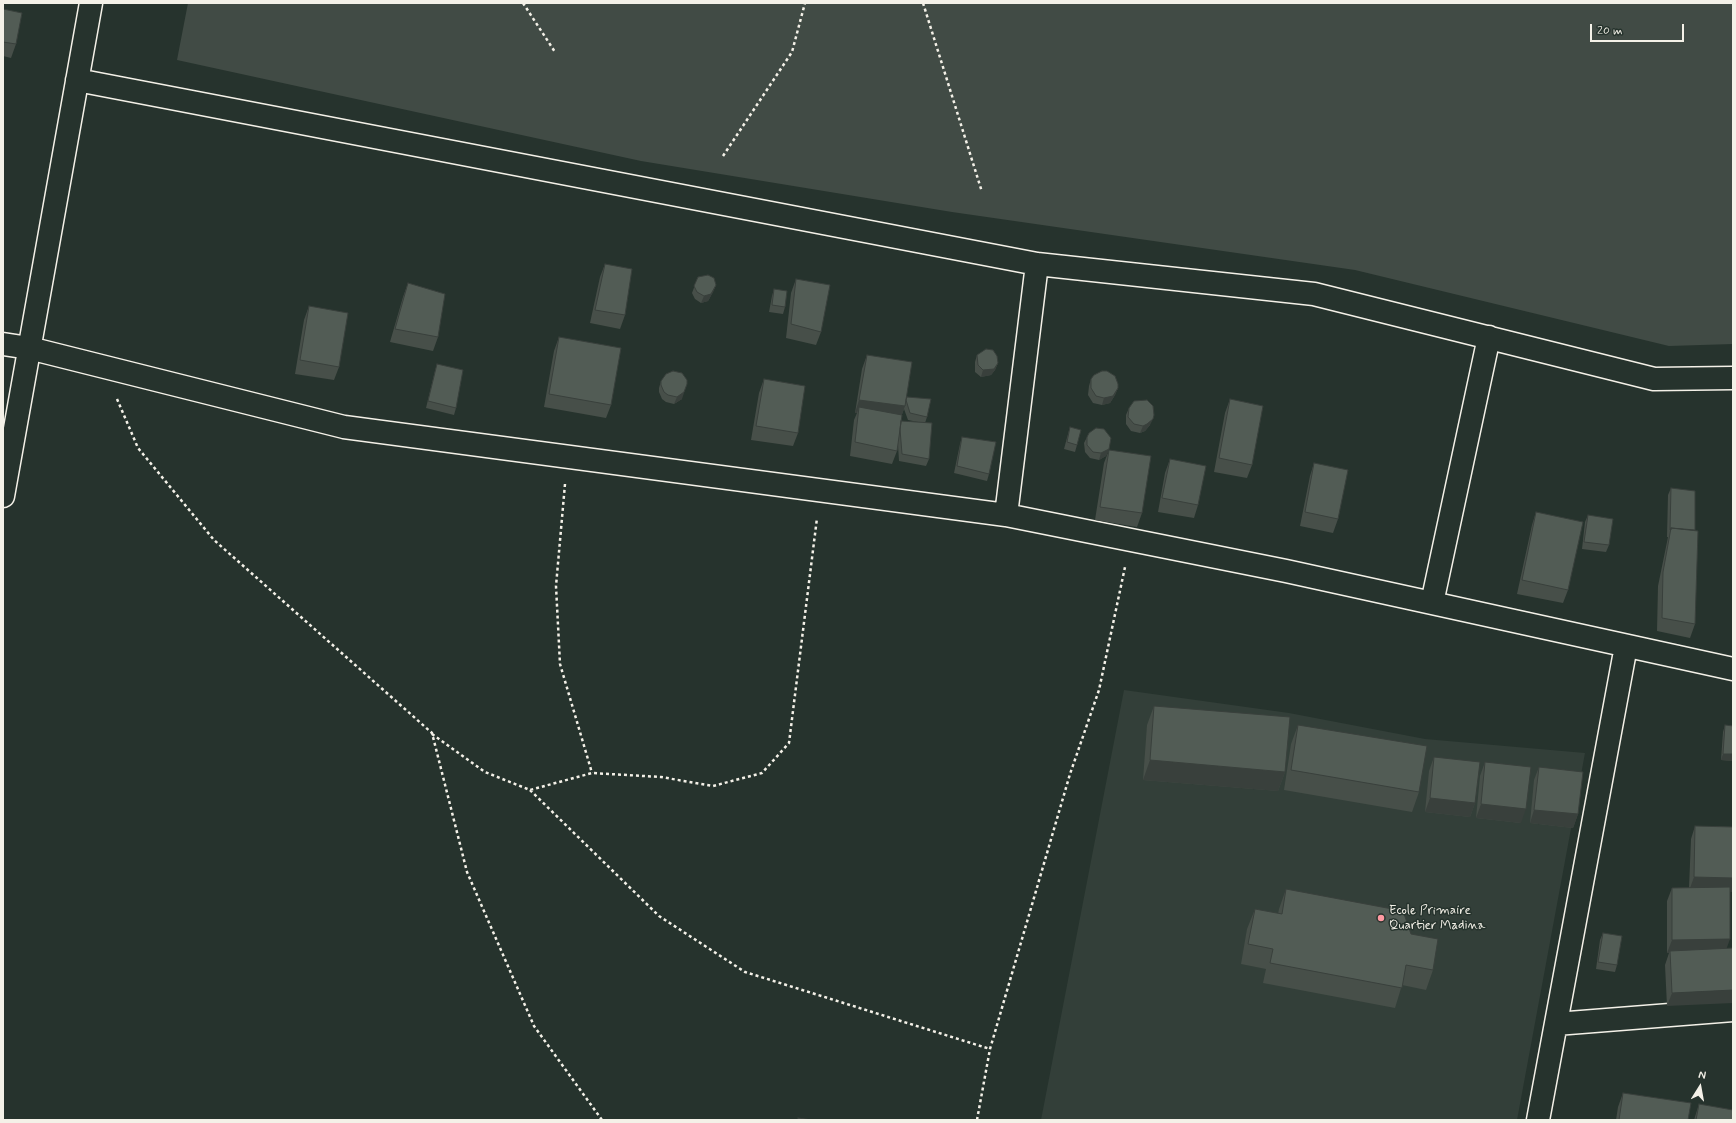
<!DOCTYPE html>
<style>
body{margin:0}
#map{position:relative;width:1736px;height:1123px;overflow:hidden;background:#26332d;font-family:Mynerve,sans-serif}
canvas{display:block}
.frame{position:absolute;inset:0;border:4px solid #f4f1e8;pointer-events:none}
.north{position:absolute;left:1680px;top:1067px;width:40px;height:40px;-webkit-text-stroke:3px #26332d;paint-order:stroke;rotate:11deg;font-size:11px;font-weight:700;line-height:16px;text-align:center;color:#f4f1e8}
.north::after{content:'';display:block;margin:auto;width:14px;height:18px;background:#f4f1e8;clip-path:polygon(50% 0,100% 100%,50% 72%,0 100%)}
.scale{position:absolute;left:1590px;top:24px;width:94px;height:18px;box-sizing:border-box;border:2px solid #f4f1e8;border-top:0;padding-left:5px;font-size:12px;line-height:14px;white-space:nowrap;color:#f4f1e8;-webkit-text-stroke:3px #26332d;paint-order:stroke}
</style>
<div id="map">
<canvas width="1736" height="1123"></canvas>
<div class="frame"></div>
<div class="north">N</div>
<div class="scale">20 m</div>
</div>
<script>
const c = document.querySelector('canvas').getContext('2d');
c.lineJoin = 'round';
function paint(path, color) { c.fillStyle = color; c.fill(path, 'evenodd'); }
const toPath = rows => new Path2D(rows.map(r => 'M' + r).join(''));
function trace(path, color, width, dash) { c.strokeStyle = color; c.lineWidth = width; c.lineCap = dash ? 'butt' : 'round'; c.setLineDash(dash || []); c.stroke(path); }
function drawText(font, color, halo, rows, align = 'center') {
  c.font = font + ' Mynerve,sans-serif'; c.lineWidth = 3; c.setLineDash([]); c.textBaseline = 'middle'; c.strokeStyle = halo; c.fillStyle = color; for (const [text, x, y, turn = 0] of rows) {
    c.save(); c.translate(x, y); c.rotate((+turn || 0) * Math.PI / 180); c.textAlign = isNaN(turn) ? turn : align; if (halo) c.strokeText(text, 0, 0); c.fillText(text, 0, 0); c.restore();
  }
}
paint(toPath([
 [1124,690,1289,713,1425,739,1585,753,1517,1120,1041,1120]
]), '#333f39');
paint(toPath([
 [188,3,1733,3,1733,344,1669,346,1355,270,952,212,641,161,177,60]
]), '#414b45');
const street = toPath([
 [77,80,1037,264,1314,294,1654,379,1733,378],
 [3,344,29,348,344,427,1006,515,1286,571,1733,669],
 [3,496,91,3],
 [1006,515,1037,264],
 [1432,603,1489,337],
 [1556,1024,1733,1010],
 [1538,1120,1626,646]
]);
trace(street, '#f4f1e8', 25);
trace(toPath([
 [523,3,555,52],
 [923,3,982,192],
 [723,156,792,52,805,3],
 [117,399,138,448,214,540,432,733,467,872,534,1026,602,1120],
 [565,484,556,586,560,664,592,773],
 [432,734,485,772,530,790,592,773,661,777,713,786,762,773,789,743,817,518],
 [530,790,659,916,745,972,990,1049],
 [977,1120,990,1049,1070,774,1099,690,1125,567]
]), '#f4f1e8', 2.5, [3, 3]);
trace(street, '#26332d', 22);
paint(toPath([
 [3,9,16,44,11,58,3,56],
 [605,264,625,315,620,329,590,323,600,277],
 [698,277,716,285,713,292,708,301,701,303,695,299,692,293],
 [796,279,821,332,816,345,786,338,791,293],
 [408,283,438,337,433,351,390,342,403,297],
 [774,289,785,307,783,314,769,312,772,296],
 [309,306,339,367,334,380,295,374,304,320],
 [559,337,611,405,606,418,544,407,554,351],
 [867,355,927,417,925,423,929,459,926,466,899,461,898,445,897,451,892,464,850,456,854,420,857,413,855,413,862,369],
 [904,409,908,420,918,422,901,421,901,417],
 [977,355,998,363,995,370,991,375,981,377,975,372,975,362],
 [437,364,456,408,454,415,426,408,435,371],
 [764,379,798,433,793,446,751,440,759,393],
 [1091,379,1118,388,1115,395,1110,403,1102,405,1093,403,1088,395,1089,386],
 [661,381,682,399,674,404,666,402,662,399,659,392,659,388],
 [1230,399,1252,465,1247,478,1214,472,1225,413],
 [1129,408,1150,425,1145,431,1140,433,1131,431,1126,424,1126,415],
 [1070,427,1077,445,1075,452,1064,449,1068,434],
 [962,437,989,474,987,481,954,473,960,444],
 [1087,437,1109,449,1106,456,1099,460,1090,458,1085,452,1084,443],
 [1109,450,1142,513,1137,527,1095,520,1104,463],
 [1170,459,1198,505,1194,518,1158,512,1165,473],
 [1314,463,1338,519,1333,533,1300,526,1310,476],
 [1671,488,1695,624,1690,638,1657,631,1658,586,1667,542,1668,537,1667,537,1668,495],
 [1536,512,1568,590,1563,603,1517,594,1532,525],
 [1588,515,1609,545,1606,552,1582,549,1585,522],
 [1154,706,1285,772,1278,791,1143,780,1147,725],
 [1298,725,1419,792,1412,812,1284,790,1291,744],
 [1725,725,1733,726,1733,761,1721,760,1723,732],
 [1434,757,1475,803,1470,817,1425,812,1429,771],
 [1485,762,1521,823,1476,818,1480,776],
 [1539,767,1578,814,1573,828,1530,823,1534,780],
 [1695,826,1733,827,1733,892,1730,891,1667,1006,1665,965,1669,953,1667,953,1667,901,1672,888,1689,888,1691,839],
 [1286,889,1411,934,1433,970,1426,990,1402,985,1395,1008,1263,983,1266,969,1241,964,1247,929,1255,909,1278,914,1279,909],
 [1603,933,1617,965,1615,972,1596,969,1600,940],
 [1623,1093,1688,1120,1616,1120,1618,1107],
 [1699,1104,1733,1120,1694,1120]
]), '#474f49');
paint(toPath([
 [716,285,713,292,708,301,701,303,704,296],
 [998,363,995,370,991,375,981,377,983,370],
 [687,384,682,399,674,404,677,397],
 [1118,388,1115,395,1110,403,1102,405,1104,398],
 [859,400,905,406,900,420,859,407,857,413,855,413],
 [1153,419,1150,425,1145,431,1140,433,1143,426],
 [1109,449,1106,456,1099,460,1101,453],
 [1723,754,1733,754,1733,761,1721,760],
 [1150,760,1285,772,1278,791,1143,780],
 [1430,798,1475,803,1470,817,1425,812],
 [1481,804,1526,809,1521,823,1476,818],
 [1534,810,1578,814,1573,828,1530,823],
 [1694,877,1733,878,1733,892,1689,891],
 [1730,939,1725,953,1670,951,1669,953,1667,953,1672,940],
 [1733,990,1733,1003,1667,1006,1672,993]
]), '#39403c');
const building = toPath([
 [3,9,22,13,16,44,3,42,3,9],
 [605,264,632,269,625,315,595,310,605,264],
 [708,275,714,278,716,285,711,294,704,296,697,292,694,286,698,277,708,275],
 [796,279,830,285,821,332,791,324,796,279],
 [408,283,445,294,438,337,395,329,408,283],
 [774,289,787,291,785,307,772,305,774,289],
 [309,306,348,313,339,367,300,360,309,306],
 [559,337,621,348,611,405,549,394,559,337],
 [986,349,993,350,997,356,998,363,994,369,983,370,978,365,977,355,986,349],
 [867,355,912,362,905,406,859,400,867,355],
 [437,364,463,370,456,408,428,401,437,364],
 [673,371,682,373,687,380,687,384,684,392,677,397,668,395,664,392,661,385,661,381,666,374,673,371],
 [1102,371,1107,371,1115,376,1118,384,1118,388,1113,396,1104,398,1096,396,1091,388,1091,379,1094,375,1102,371],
 [764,379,805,386,798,433,756,426,764,379],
 [907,397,931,399,927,417,910,413,906,400,907,397],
 [1230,399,1263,406,1252,465,1219,458,1230,399],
 [1147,400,1153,406,1154,415,1153,419,1147,424,1143,426,1134,424,1128,417,1129,408,1134,401,1147,400],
 [859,407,902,415,897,451,855,442,859,407],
 [901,421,932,423,929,459,902,454,900,429,901,421],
 [1070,427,1081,430,1077,445,1067,442,1070,427],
 [1096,428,1104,429,1111,438,1109,449,1101,453,1093,452,1087,445,1087,437,1089,433,1096,428],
 [962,437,996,442,989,474,957,466,962,437],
 [1109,450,1151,456,1142,513,1100,507,1109,450],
 [1170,459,1206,466,1198,505,1162,498,1170,459],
 [1314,463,1348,470,1338,519,1305,512,1314,463],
 [1671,488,1695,491,1695,530,1671,528,1671,530,1670,530,1671,488],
 [1536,512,1583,522,1568,590,1522,580,1536,512],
 [1588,515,1613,519,1609,545,1584,542,1588,515],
 [1671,528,1698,531,1695,624,1662,618,1663,572,1671,528],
 [1154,706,1290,717,1285,772,1150,760,1154,706],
 [1298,725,1427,746,1419,792,1291,770,1298,725],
 [1725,725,1733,726,1733,754,1723,754,1725,725],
 [1434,757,1480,762,1475,803,1430,798,1434,757],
 [1485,762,1531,767,1526,809,1481,804,1485,762],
 [1539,767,1583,772,1578,814,1534,810,1539,767],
 [1695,826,1733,827,1733,878,1694,877,1695,826],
 [1730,887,1730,939,1672,940,1672,888,1730,887],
 [1286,889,1403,911,1411,934,1438,939,1433,970,1406,965,1402,988,1270,963,1273,949,1248,944,1255,909,1282,914,1286,889],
 [1603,933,1622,936,1617,965,1598,962,1603,933],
 [1733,948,1733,990,1672,993,1670,951,1733,948],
 [1623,1093,1691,1103,1688,1120,1619,1120,1623,1093],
 [1699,1104,1733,1110,1733,1120,1696,1120,1699,1104],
 [798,1118,812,1120,798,1120,798,1118]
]);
paint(building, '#525c55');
trace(building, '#39403c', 1);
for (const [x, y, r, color] of [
 [1381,918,4,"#ff9aa2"]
]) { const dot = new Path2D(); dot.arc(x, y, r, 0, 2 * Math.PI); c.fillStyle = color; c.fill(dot); trace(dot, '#26332d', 1.5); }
drawText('13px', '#f4f1e8', '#26332d', [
 ["Ecole Primaire",1389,911],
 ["Quartier Madina",1389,926]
], 'left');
</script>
